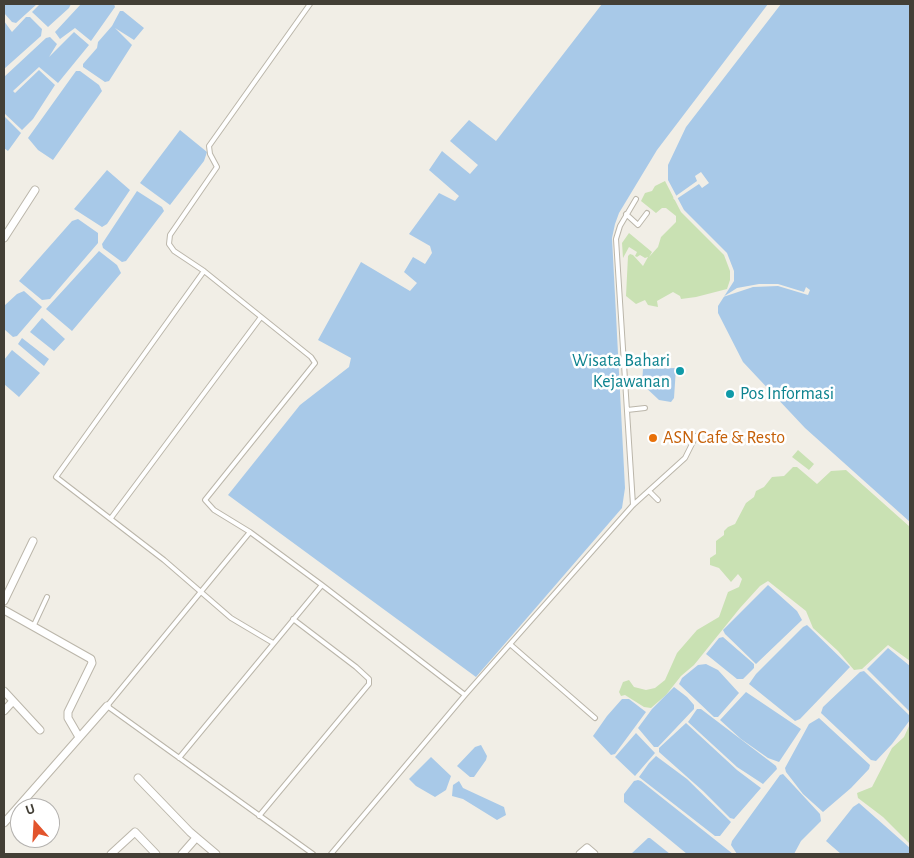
<!DOCTYPE html>
<style>
body{margin:0}
#map{position:relative;width:914px;height:858px;overflow:hidden;background:#f1eee6;font-family:"Alegreya Sans",sans-serif}
canvas{display:block}
.frame{position:absolute;inset:0;border:5px solid #433f36;pointer-events:none}
.north{position:absolute;left:10px;top:798px;width:50px;height:50px;box-sizing:border-box;background:#fff;border:1px solid #b4b2af;border-radius:50%;rotate:341deg;font-size:14px;font-weight:700;line-height:20px;text-align:center;color:#433f36}
.north::after{content:'';display:block;margin:auto;width:18px;height:22px;background:#e2542c;clip-path:polygon(50% 0,100% 100%,50% 72%,0 100%)}
</style>
<div id="map">
<canvas width="914" height="858"></canvas>
<div class="frame"></div>
<div class="north">U</div>
</div>
<script>
const c = document.querySelector('canvas').getContext('2d');
c.lineJoin = 'round';
function paint(path, color) { c.fillStyle = color; c.fill(path, 'evenodd'); }
const toPath = rows => new Path2D(rows.map(r => 'M' + r).join(''));
function trace(path, color, width, dash) { c.strokeStyle = color; c.lineWidth = width; c.lineCap = dash ? 'butt' : 'round'; c.setLineDash(dash || []); c.stroke(path); }
function drawText(font, color, halo, rows, align = 'center') {
  c.font = font + ' "Alegreya Sans",sans-serif'; c.lineWidth = 5; c.setLineDash([]); c.textBaseline = 'middle'; c.strokeStyle = halo; c.fillStyle = color; for (const [text, x, y, turn = 0] of rows) {
    c.save(); c.translate(x, y); c.rotate((+turn || 0) * Math.PI / 180); c.textAlign = isNaN(turn) ? turn : align; if (halo) c.strokeText(text, 0, 0); c.fillText(text, 0, 0); c.restore();
  }
}
paint(toPath([
 [665,181,681,212,724,255,730,271,730,280,727,289,696,297,681,299,680,296,673,292,657,301,658,307,648,305,645,300,636,304,626,296,628,256,630,254,633,255,643,266,648,257,645,258,640,255,637,257,635,256,637,252,629,247,623,258,622,243,629,233,652,252,649,257,658,247,661,237,676,222,676,216,666,208,662,208,656,213,641,201,645,193,652,191,655,186],
 [798,450,814,464,809,470,792,457],
 [793,467,797,467,817,484,831,471,846,470,910,527,910,661,888,645,862,669,854,670,838,651,813,628,806,611,768,581,760,586,740,608,694,665,681,676,666,695,651,708,644,707,625,695,621,696,619,692,623,682,629,680,634,687,646,690,655,688,665,680,677,653,697,630,719,617,728,592,739,587,742,579,738,574,731,582,719,568,710,565,710,558,716,554,716,541,724,535,724,531,728,527,735,524,746,503,754,497,756,491,764,487,772,477,784,476],
 [910,724,910,844,883,817,858,798,857,793,872,787,892,748,904,737]
]), '#c9e1b3');
paint(toPath([
 [4,4,37,4,16,23,12,22,4,13],
 [40,4,71,4,69,8,48,27,32,12],
 [81,4,114,4,115,7,91,41,75,28,60,39,55,32],
 [602,4,768,4,657,150,619,213,615,224,612,238,625,488,622,508,476,677,228,495,300,405,349,367,351,358,318,340,361,262,410,291,417,283,404,272,413,257,425,264,432,253,430,246,409,234,439,193,455,201,459,196,429,170,442,151,470,174,478,165,450,141,469,120,496,141],
 [781,4,910,4,910,522,805,428,743,362,718,313,718,306,734,281,734,271,727,253,684,210,668,180,668,165,686,127],
 [120,11,123,11,144,28,134,40,115,28,132,45,109,81,105,82,83,67,83,64,97,48,98,42,112,26],
 [26,17,30,17,42,29,41,36,4,69,4,21,12,32],
 [74,32,89,45,58,83,39,67,13,91,15,93,39,70,55,85,33,119,22,130,4,113,4,77,46,38,50,37,57,44,49,57],
 [76,71,80,71,99,85,102,91,53,160,38,150,28,138],
 [4,116,21,133,8,151,4,148],
 [180,130,207,152,204,161,170,205,140,183],
 [107,170,130,190,107,224,102,227,74,209],
 [137,191,162,207,164,211,126,261,122,262,103,248,102,244],
 [78,219,98,233,98,243,50,299,42,300,19,281,72,221],
 [99,251,117,265,121,273,72,331,46,309],
 [24,291,42,307,17,336,13,337,4,329,4,306,17,294],
 [42,318,65,339,54,351,30,332],
 [22,338,49,359,44,366,18,344],
 [12,350,40,373,19,397,4,384,4,360],
 [676,368,674,398,671,402,659,400,642,384,643,369],
 [768,585,797,611,802,620,756,664,725,634,723,630],
 [807,625,850,667,800,719,795,721,749,684,756,674,803,627],
 [723,637,754,664,754,668,743,679,737,679,706,654,719,638],
 [888,648,910,666,910,712,867,669],
 [706,664,718,670,739,693,718,717,714,717,679,684,682,678,698,665],
 [864,671,910,716,910,720,892,744,876,761,871,760,821,713,823,707,860,672],
 [674,687,687,697,694,705,694,709,658,747,654,747,638,728,652,709],
 [746,692,801,729,779,762,768,758,741,739,720,720],
 [622,699,629,699,646,712,615,754,611,755,593,736,607,716],
 [697,709,701,709,776,766,777,769,763,784,737,767,688,722],
 [819,718,870,765,869,769,851,788,823,812,803,794,786,772,785,768,809,724],
 [686,723,737,770,761,788,734,819,730,818,703,791,659,752,659,748],
 [636,733,655,753,635,776,615,757],
 [481,745,487,756,486,760,474,777,470,777,457,766,475,747],
 [656,756,687,779,731,822,720,836,715,836,639,777,649,763],
 [431,757,451,776,446,790,435,797,416,786,409,779],
 [783,774,820,814,821,821,801,841,794,854,737,854,731,845,732,841,780,775],
 [638,780,641,781,733,854,687,854,624,802,624,794,634,781],
 [459,781,463,788,504,807,506,815,497,820,463,799,452,796,453,785],
 [859,803,910,848,910,854,841,854,826,841,853,807],
 [648,838,650,838,670,854,631,854]
]), '#a8c9e8');
paint(toPath([
 [701,172,709,183,702,188,699,184,675,200,673,198,697,181,695,176],
 [759,284,778,284,804,292,806,287,810,290,808,295,778,286,753,287,723,297,737,288]
]), '#f1eee6');
const lane = toPath([
 [310,4,209,146,210,154,217,167,170,235,169,244,174,251,204,271,311,357,315,363,205,500,214,510,250,532,322,585,465,695],
 [626,214,638,225,647,213],
 [204,271,56,477,164,560,231,618,273,643],
 [627,410,645,408],
 [649,491,658,500],
 [633,505,616,239,620,226,636,199],
 [111,518,261,317],
 [250,532,107,706,313,854],
 [33,627,47,597],
 [511,645,595,718],
 [179,758,322,585],
 [259,816,369,684,369,679,356,667,293,619],
 [331,854,465,695,633,505,685,458,696,436]
]);
const street = toPath([
 [4,238,35,190],
 [4,601,33,541],
 [4,610,91,659,92,663,68,712,68,718,79,737],
 [4,691,40,730],
 [4,711,13,701],
 [138,778,190,832,216,854],
 [4,823,107,706],
 [111,854,135,832,156,854],
 [182,854,196,838],
 [580,854,587,848,594,854]
]);
trace(lane, '#bbb6aa', 6);
trace(street, '#bbb6aa', 9);
trace(lane, '#fff', 4);
trace(street, '#fff', 7);
for (const [x, y, r, color] of [
 [680,371,5,"#0f9aa8"],
 [730,394,5,"#0f9aa8"],
 [653,438,5,"#e8710a"]
]) { const dot = new Path2D(); dot.arc(x, y, r, 0, 2 * Math.PI); c.fillStyle = color; c.fill(dot); trace(dot, '#fff', 2); }
drawText('18px', '#0d838f', '#fff', [
 ["Wisata Bahari",670,361],
 ["Kejawanan",670,382],
 ["Pos Informasi",740,394,"left"]
], 'right');
drawText('18px', '#c56008', '#fff', [
 ["ASN Cafe & Resto",663,438]
], 'left');
</script>
